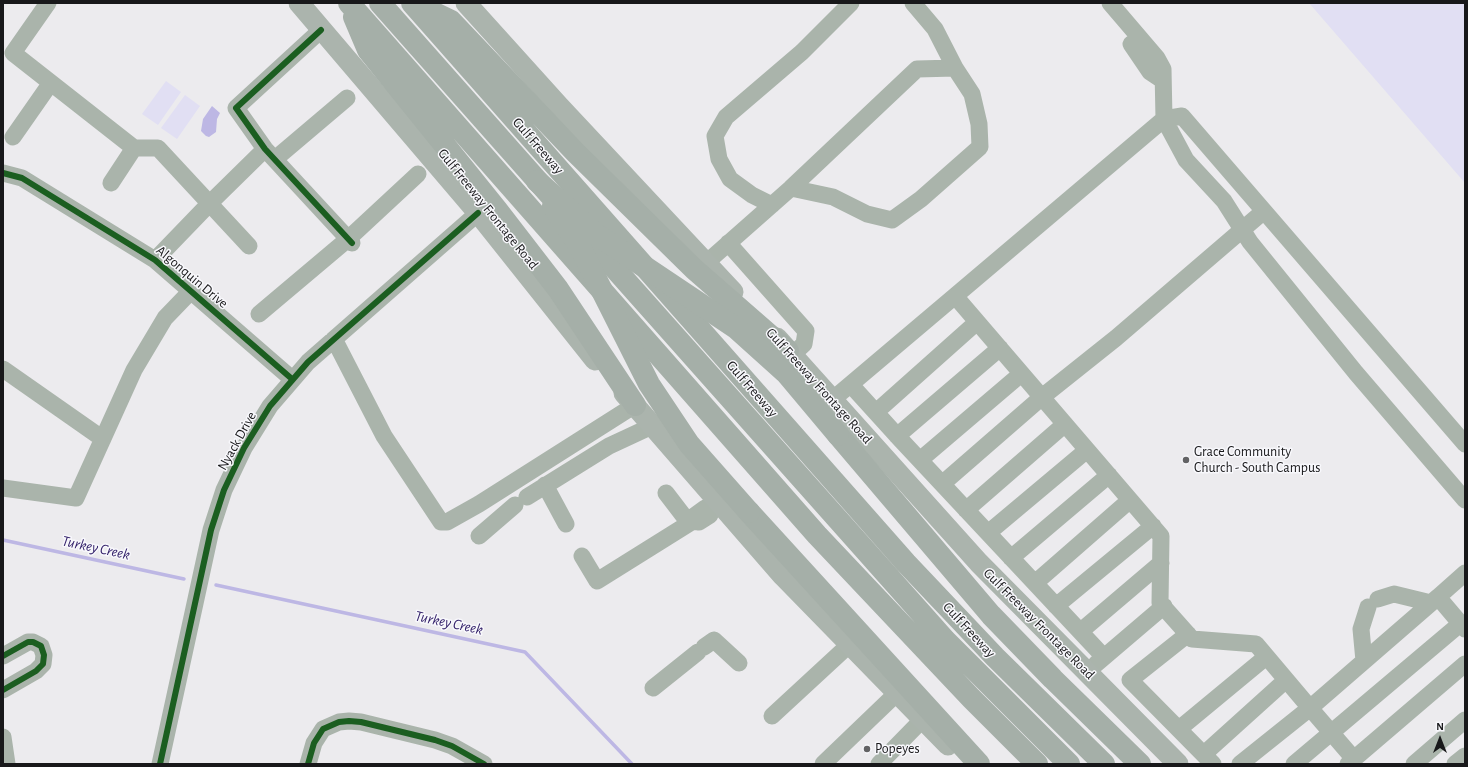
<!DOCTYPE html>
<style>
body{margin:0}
#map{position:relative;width:1468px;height:767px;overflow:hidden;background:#ecebee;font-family:"Alegreya Sans",sans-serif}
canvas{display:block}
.frame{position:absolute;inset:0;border:4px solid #18181a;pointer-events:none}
.north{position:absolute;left:1420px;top:719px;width:40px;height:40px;-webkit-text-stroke:3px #f8f8fc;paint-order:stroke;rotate:0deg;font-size:11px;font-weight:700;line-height:16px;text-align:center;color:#18181a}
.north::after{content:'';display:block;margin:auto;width:14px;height:18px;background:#18181a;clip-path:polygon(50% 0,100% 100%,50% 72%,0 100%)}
</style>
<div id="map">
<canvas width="1468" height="767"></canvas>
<div class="frame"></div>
<div class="north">N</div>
</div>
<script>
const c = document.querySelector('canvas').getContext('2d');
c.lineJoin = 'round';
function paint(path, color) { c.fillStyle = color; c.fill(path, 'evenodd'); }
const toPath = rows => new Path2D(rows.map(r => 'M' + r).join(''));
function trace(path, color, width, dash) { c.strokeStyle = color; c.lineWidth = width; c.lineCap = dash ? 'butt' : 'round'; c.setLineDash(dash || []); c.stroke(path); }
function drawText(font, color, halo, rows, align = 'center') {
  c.font = font + ' "Alegreya Sans",sans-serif'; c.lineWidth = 3; c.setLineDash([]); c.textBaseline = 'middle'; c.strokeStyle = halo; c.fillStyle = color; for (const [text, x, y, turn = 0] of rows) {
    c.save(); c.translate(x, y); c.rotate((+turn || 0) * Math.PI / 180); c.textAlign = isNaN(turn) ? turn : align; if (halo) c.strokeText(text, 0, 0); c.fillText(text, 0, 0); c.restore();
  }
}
paint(toPath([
 [1309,3,1465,3,1465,183],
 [166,81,181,92,158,125,142,114],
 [185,95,200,106,177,139,161,128]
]), '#e1dff3');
paint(toPath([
 [212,106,220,113,217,119,216,132,209,137,206,136,201,131,203,119]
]), '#bdb7e4');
trace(toPath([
 [3,540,184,579],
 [216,585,525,652,632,764]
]), '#bdb7e4', 3.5);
trace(toPath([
 [48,3,13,53,134,148,158,148,249,246],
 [913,3,935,29,955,68],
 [1110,3,1157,58,1163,69,1164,119,1182,116,1465,444],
 [321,30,236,108,265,149,352,243],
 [1131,44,1150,72,1162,80],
 [13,137,50,84],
 [275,159,347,98],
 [3,173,22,178,155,260,292,379],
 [111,183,134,148],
 [772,205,752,195,730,179,719,159,715,136,726,117,802,52,851,3],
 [728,243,806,331,804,344,792,355],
 [155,260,210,203,265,149],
 [706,263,791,188,833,197,867,214,892,220,921,199,980,147,979,124,972,94,955,68,917,69,791,188],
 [955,296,1164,119,1186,160,1224,201,1250,242,1356,373,1465,500],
 [259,314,348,239,418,174],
 [334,339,384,436,441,522,447,522,479,504,635,405],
 [3,369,103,439],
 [851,385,900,439,1104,657],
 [832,400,955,296,1161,536,1160,603,1192,639,1256,644,1310,708,1438,597,1465,629],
 [876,412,977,322],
 [897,436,1000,348],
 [920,460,1021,374],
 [942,484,1042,397,1116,338,1264,211],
 [545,485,566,524],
 [3,488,76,498,134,370,165,318,191,291],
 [666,493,689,523],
 [527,497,609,446,652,426],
 [712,508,710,515,699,522,693,521,694,516,705,508,712,508,719,503],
 [966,510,1065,424],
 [988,533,1087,450],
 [479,536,515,505],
 [582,556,597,581,693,521],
 [1011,558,1109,475],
 [1035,583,1130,500],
 [1438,597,1465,573],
 [1378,599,1394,594,1431,603],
 [1056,606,1153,526],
 [1081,631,1161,563],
 [1188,634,1130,680,1213,764],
 [704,647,714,640,739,663],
 [3,656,28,642,33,642,41,646,44,655,43,664,36,671,3,690],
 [1364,661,1361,629,1368,607],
 [1096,664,1164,606],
 [653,688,698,652],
 [772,716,850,644],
 [1179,729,1266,657],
 [3,737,7,764],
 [1204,754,1286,680],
 [160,764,211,530,224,490,244,448,270,406,308,362,478,213],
 [308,764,314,743,323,729,339,722,349,721,361,722,435,740,452,746,484,764],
 [823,764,897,693],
 [879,764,923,719],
 [1240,764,1310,708,1354,759],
 [1294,764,1460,624],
 [1348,764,1465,664],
 [1414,764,1465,720],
 [1455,764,1465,756]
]), '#aab4ab', 17);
trace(toPath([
 [299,3,478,213,595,360],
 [466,3,559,106,733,292],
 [777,338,979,563,1178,764],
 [624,393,783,576,948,745]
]), '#abb4ad', 21);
trace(toPath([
 [349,3,817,535,971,698,1037,764],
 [380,3,550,195],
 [412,3,906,563,995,657,1104,764],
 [420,6,451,21,576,153,694,269,788,351],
 [354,17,368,50,497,210,558,289,635,405],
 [577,226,945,640,1069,764],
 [838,435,991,615,1053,679,1140,764],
 [749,512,979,764]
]), '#a5afa8', 22);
trace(toPath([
 [537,181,597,235,736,328,786,373,838,435],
 [553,206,581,249,649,384,689,444,749,512]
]), '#a5afa8', 22);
trace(toPath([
 [321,30,236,108,265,149,352,243],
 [3,173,22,178,155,260,292,379],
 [3,656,28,642,33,642,41,646,44,655,43,664,36,671,3,690],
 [160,764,211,530,224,490,244,448,270,406,308,362,478,213],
 [308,764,314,743,323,729,339,722,349,721,361,722,435,740,452,746,484,764]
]), '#1b5e20', 6);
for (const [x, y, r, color] of [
 [1186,460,4,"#626264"],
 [867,749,4,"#626264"]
]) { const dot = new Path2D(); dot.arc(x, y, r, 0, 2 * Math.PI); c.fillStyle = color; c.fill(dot); trace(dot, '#f8f8fc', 1.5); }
drawText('14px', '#18181a', '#f8f8fc', [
 ["Gulf Freeway",538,146,49],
 ["Gulf Freeway Frontage Road",488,209,51],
 ["Algonquin Drive",192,277,40],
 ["Gulf Freeway Frontage Road",819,386,48],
 ["Gulf Freeway",752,389,49],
 ["Nyack Drive",237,441,-61],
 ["Gulf Freeway Frontage Road",1039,624,45],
 ["Gulf Freeway",969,630,47]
]);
drawText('14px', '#18181a', '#f8f8fc', [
 ["Grace Community",1194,452],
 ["Church - South Campus",1194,468],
 ["Popeyes",875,749]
], 'left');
drawText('italic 15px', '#35236b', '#f8f8fc', [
 ["Turkey Creek",96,548,12],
 ["Turkey Creek",449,623,12]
]);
</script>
